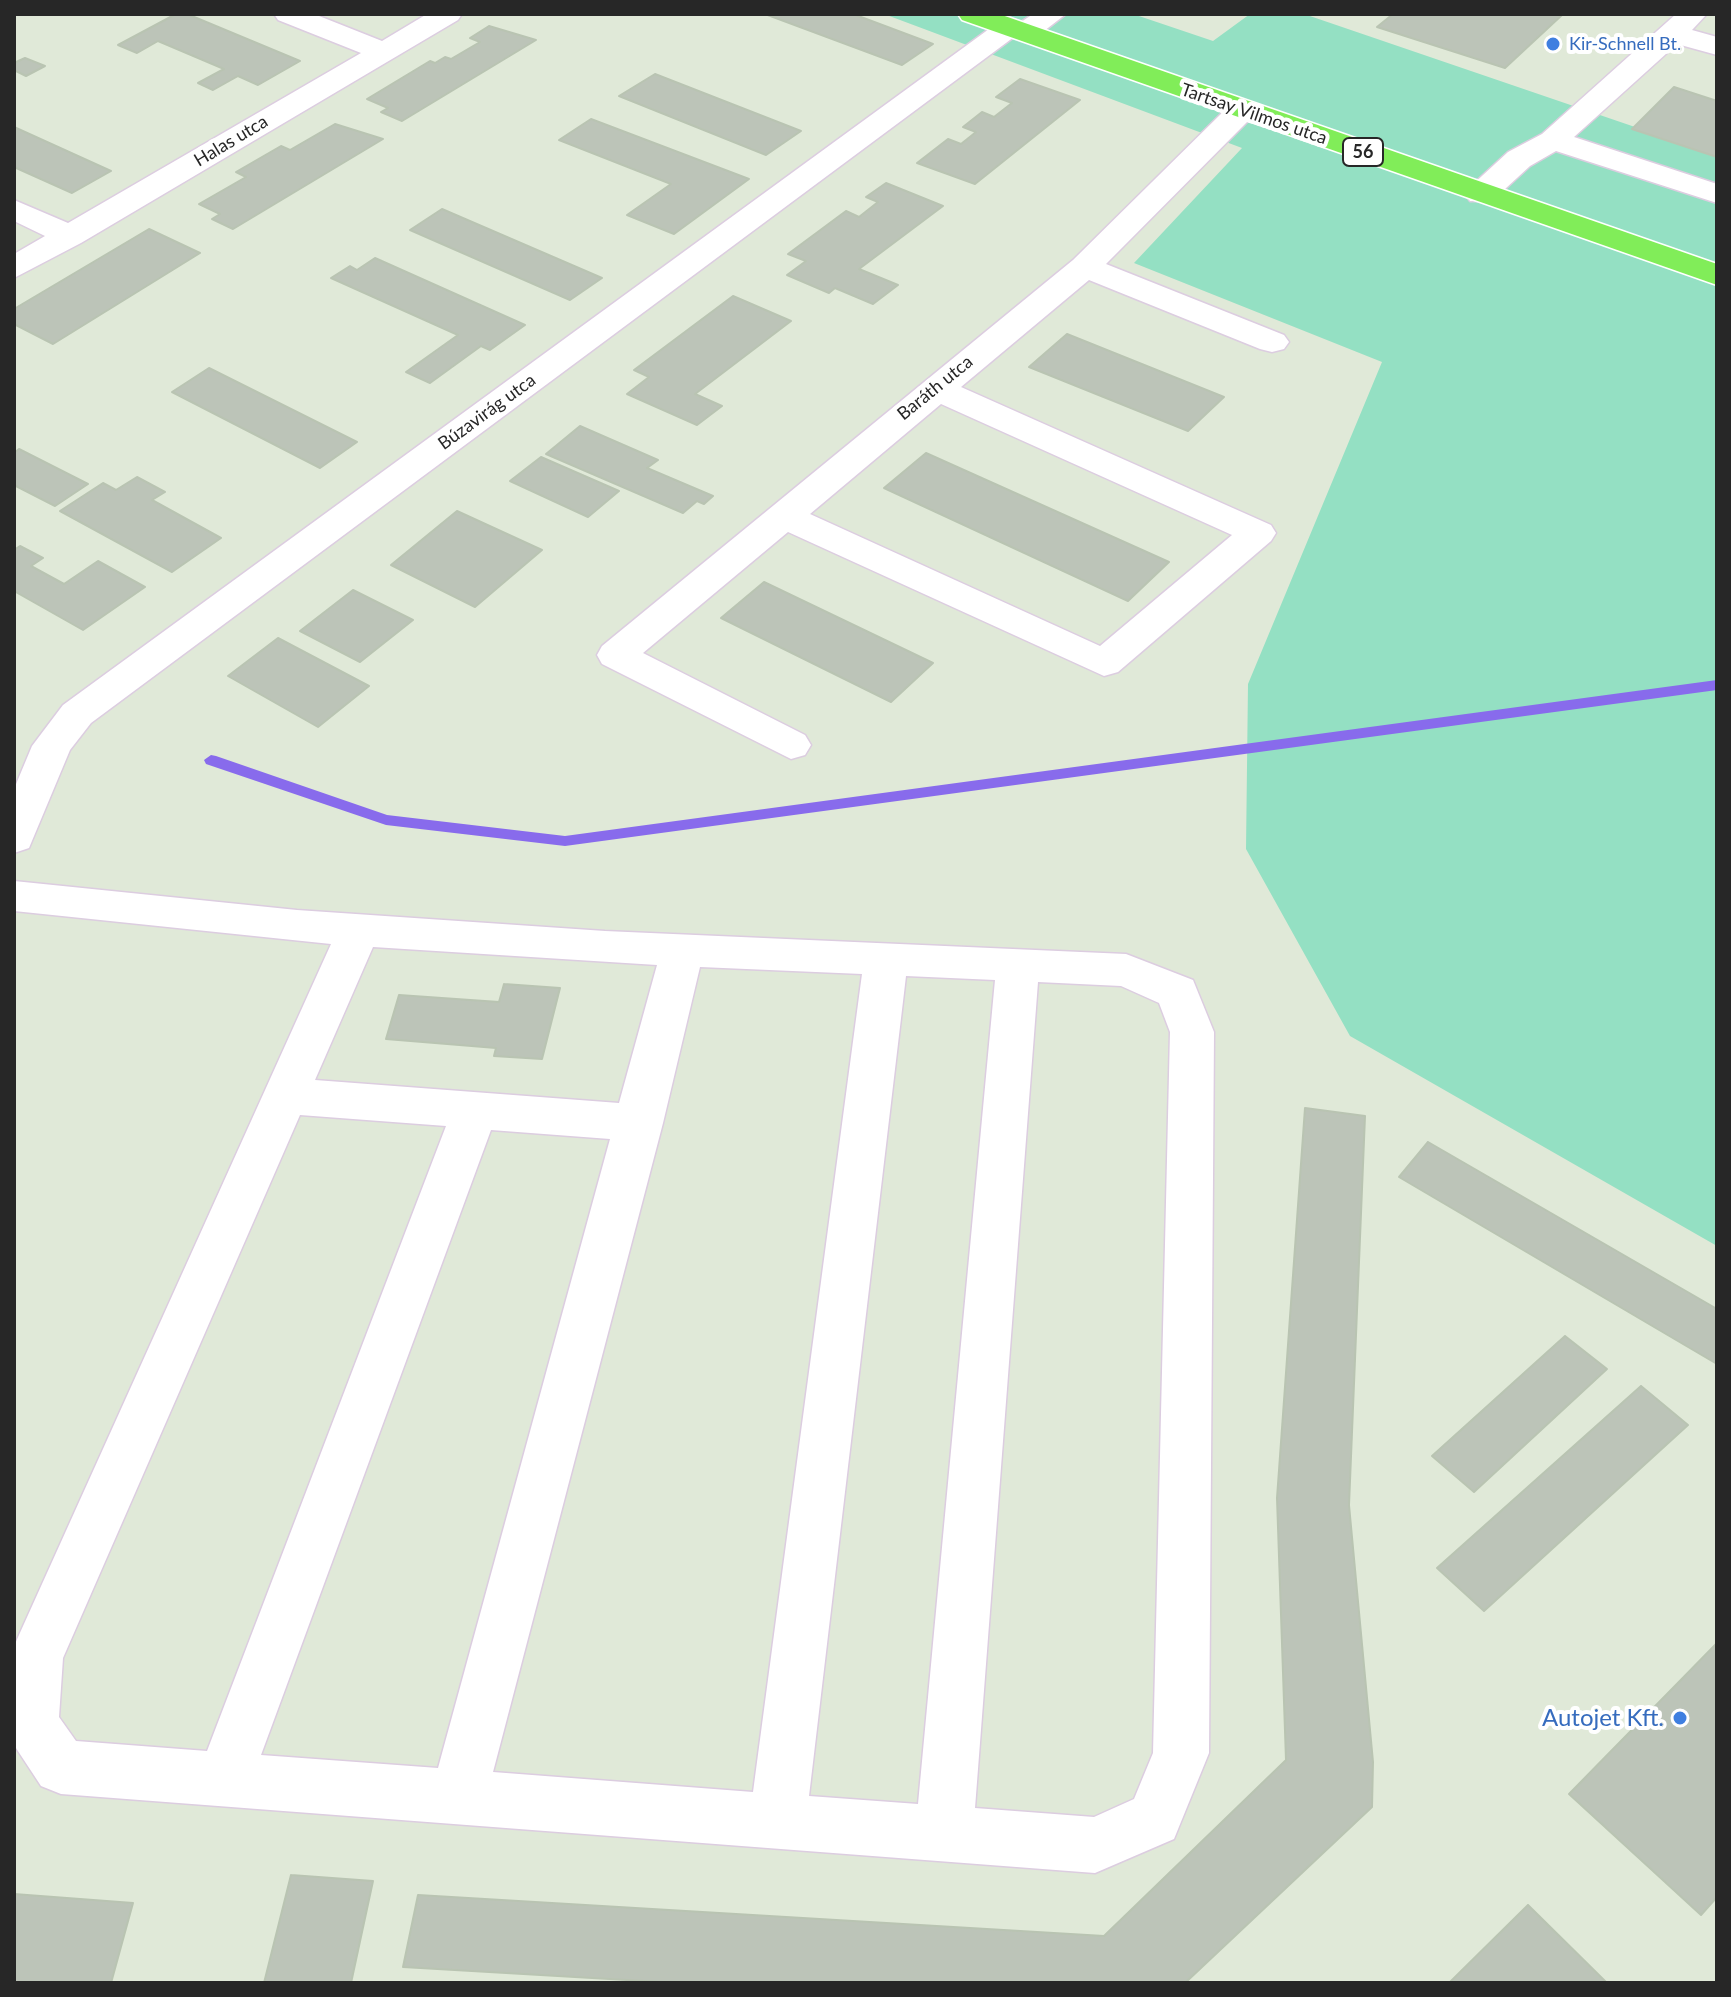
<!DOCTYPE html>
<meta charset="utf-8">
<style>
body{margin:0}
#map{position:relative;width:1731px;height:1997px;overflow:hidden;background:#e0e9d8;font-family:Lato,sans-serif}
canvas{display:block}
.frame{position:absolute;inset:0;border:16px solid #272727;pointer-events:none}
</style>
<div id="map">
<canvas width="1731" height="1997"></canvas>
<div class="frame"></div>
</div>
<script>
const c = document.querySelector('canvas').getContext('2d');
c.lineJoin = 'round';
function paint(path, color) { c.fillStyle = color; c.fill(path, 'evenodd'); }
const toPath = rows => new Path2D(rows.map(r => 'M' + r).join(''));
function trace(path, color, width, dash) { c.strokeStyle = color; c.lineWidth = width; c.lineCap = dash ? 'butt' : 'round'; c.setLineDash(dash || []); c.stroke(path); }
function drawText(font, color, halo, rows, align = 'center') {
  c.font = font + ' Lato,sans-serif'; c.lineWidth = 8; c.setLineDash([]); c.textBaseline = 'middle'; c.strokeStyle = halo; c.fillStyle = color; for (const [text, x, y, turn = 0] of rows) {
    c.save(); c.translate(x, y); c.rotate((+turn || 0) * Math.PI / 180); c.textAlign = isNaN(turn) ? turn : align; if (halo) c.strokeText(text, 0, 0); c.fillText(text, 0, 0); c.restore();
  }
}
paint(toPath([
 [884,14,1133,14,1213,41,1250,14,1304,14,1717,155,1717,1246,1350,1036,1246,849,1248,684,1382,362,1134,263,1242,148]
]), '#94e0c3');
paint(toPath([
 [1717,680,1717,690,565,846,386,825,206,764,204,760,211,755,216,756,387,815,565,836,1717,680]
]), '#886bec');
const building = toPath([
 [176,14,187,14,300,61,258,85,238,76,213,90,198,83,224,69,158,41,137,53,118,45,176,14],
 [765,14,853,14,933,44,902,65,765,14],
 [1393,14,1558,14,1562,15,1505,68,1377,27,1393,14],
 [489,26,536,40,402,121,381,112,388,108,367,99,430,61,435,63,445,57,451,59,480,42,470,38,489,26],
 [25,58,45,66,26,76,14,70,14,63,25,58],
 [655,74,801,131,766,155,619,96,655,74],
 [1020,79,1080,100,975,184,917,163,948,139,961,144,976,132,963,127,982,112,994,117,1012,103,996,97,1020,79],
 [1674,87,1717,101,1717,157,1632,129,1674,87],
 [591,119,749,179,674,234,627,215,671,184,559,140,591,119],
 [335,124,383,139,233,229,212,219,220,214,199,204,246,177,236,172,281,146,290,150,335,124],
 [14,127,111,171,72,193,14,167,14,127],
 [886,183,943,206,859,269,898,285,873,304,835,288,829,293,787,275,806,261,788,254,846,211,859,217,878,202,866,197,886,183],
 [442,209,602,278,570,300,410,230,442,209],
 [149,229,200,253,53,344,14,324,14,309,149,229],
 [375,258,525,325,490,350,481,346,430,383,406,372,458,335,331,278,350,266,357,270,375,258],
 [733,296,791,321,695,394,722,406,697,425,627,394,649,377,634,370,733,296],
 [1067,334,1224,397,1188,431,1029,367,1067,334],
 [209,368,357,442,320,468,172,392,209,368],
 [580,426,658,460,647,468,713,496,704,504,697,501,683,513,546,454,580,426],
 [19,449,88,484,55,506,14,485,14,453,19,449],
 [926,453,1169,562,1128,601,884,488,926,453],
 [541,457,619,491,588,517,510,481,541,457],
 [137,477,165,492,152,500,221,538,172,572,60,511,103,483,116,490,137,477],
 [457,511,542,550,475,607,391,565,457,511],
 [20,546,43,558,31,566,64,584,98,561,145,587,83,630,14,591,14,550,20,546],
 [764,582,933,663,891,702,721,618,764,582],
 [353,590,413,620,360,662,300,631,353,590],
 [278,638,369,686,318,727,228,676,278,638],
 [504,984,560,988,542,1059,494,1056,496,1048,386,1039,399,995,499,1002,504,984],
 [1305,1108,1365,1116,1349,1505,1373,1762,1372,1807,1185,1983,678,1983,403,1967,418,1895,1104,1936,1286,1760,1277,1498,1305,1108],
 [1428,1142,1717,1309,1717,1364,1399,1177,1428,1142],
 [1565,1336,1607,1369,1474,1492,1432,1456,1565,1336],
 [1641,1386,1688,1425,1484,1611,1437,1568,1641,1386],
 [1717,1643,1717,1897,1701,1915,1569,1794,1717,1643],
 [291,1875,373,1881,351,1983,264,1983,291,1875],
 [14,1894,133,1903,111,1983,14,1983,14,1894],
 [1528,1905,1607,1983,1449,1983,1528,1905]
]);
paint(building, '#bcc4b8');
trace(building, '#b9c4b2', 2);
const minor = toPath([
 [274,14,314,14,382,41,427,14,462,14,458,20,81,243,14,278,14,254,45,236,14,221,14,200,68,223,361,53,278,20,274,14],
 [1033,14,1066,14,1035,38,1025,41,1014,37,91,723,70,750,29,848,14,853,14,789,32,746,63,705,1000,21,1010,18,1021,22,1033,14],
 [1676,14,1707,14,1692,30,1717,37,1717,55,1677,44,1574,137,1717,184,1717,203,1556,151,1530,166,1492,201,1470,201,1465,194,1470,187,1508,152,1542,134,1676,14],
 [1242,101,1253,104,1257,110,1253,116,1106,264,1284,335,1289,342,1284,349,1272,352,1260,349,1089,280,961,387,1271,525,1276,533,1271,541,1118,672,1104,676,788,532,643,653,805,735,811,745,805,755,791,759,602,664,597,655,602,646,1073,260,1231,104,1242,101],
 [941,404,1232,535,1100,646,810,514,941,404],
 [14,881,297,910,605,931,1126,954,1193,980,1214,1032,1209,1753,1174,1839,1095,1873,61,1794,41,1786,14,1745,14,1646,331,944,14,911,14,881],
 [373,947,657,965,619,1103,315,1080,373,947],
 [700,967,862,974,753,1792,493,1772,663,1123,700,967],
 [906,976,995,980,918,1804,809,1796,906,976],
 [1038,982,1121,986,1159,1003,1170,1032,1153,1753,1134,1799,1094,1817,975,1808,1038,982],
 [300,1115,446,1126,207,1751,76,1741,59,1717,63,1658,300,1115],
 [491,1130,610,1139,438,1768,261,1755,491,1130]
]);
const major = toPath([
 [958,14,999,14,1717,264,1717,285,962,20,958,14]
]);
trace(minor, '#dccde0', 3);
trace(major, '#fff', 3);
paint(minor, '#fff');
paint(major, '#81ed59');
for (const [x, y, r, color] of [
 [1553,44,8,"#3f7fe0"],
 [1680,1718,8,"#3f7fe0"]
]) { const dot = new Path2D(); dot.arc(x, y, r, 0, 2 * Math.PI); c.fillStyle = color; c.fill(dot); trace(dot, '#fff', 3); }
drawText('18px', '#366cbe', '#fff', [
 ["Kir-Schnell Bt.",1569,44]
], 'left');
drawText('18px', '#272727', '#fff', [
 ["Tartsay Vilmos utca",1254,114,19],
 ["Halas utca",231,141,-31],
 ["Baráth utca",935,388,-39],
 ["Búzavirág utca",487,412,-36]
]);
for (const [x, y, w] of [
 [1363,152,40]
]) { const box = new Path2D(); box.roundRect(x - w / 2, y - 14, w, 28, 6); c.fillStyle = '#fff'; c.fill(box); trace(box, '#272727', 2); }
drawText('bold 18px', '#272727', null, [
 ["56",1363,152]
]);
drawText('24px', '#366cbe', '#fff', [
 ["Autojet Kft.",1664,1718]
], 'right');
</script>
